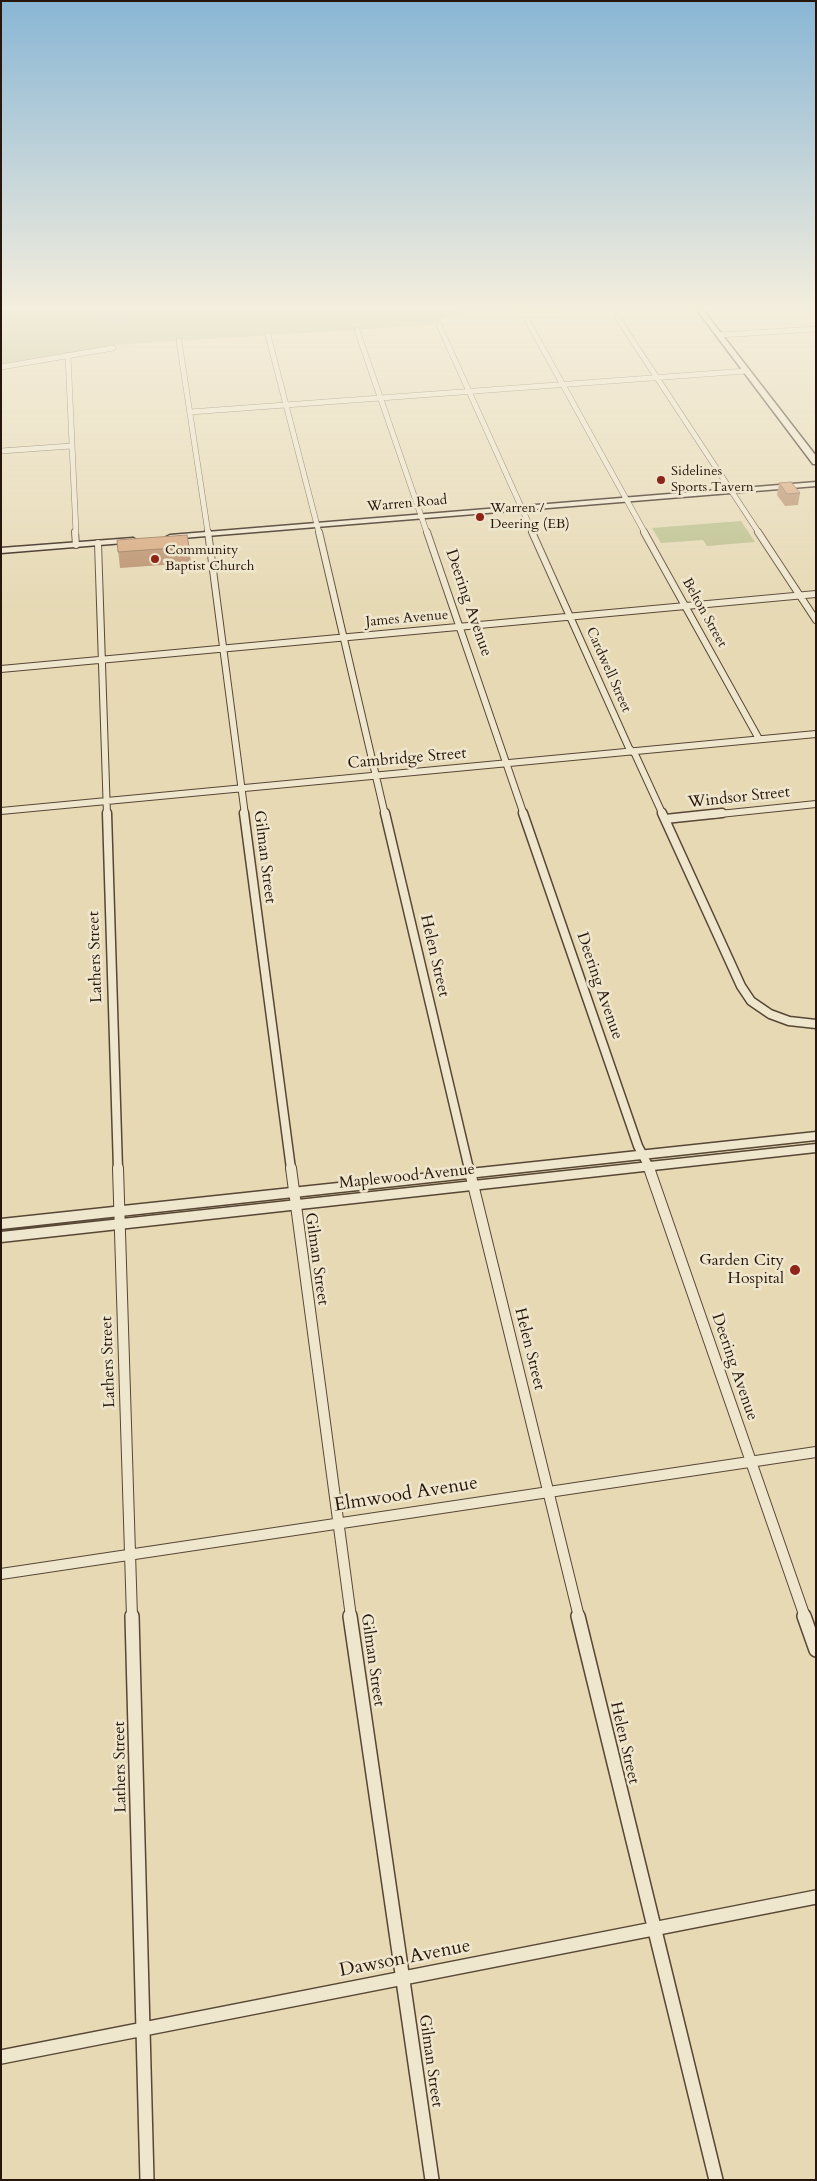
<!DOCTYPE html>
<style>
body{margin:0}
#map{position:relative;width:817px;height:2181px;overflow:hidden;background:#e6d9b4;font-family:Cardo,serif}
canvas{display:block}
.frame{position:absolute;inset:0;border:2px solid #27160b;pointer-events:none}
</style>
<div id="map">
<canvas width="817" height="2181"></canvas>
<div class="frame"></div>
</div>
<script>
const c = document.querySelector('canvas').getContext('2d');
c.lineJoin = 'round';
function paint(path, color) { c.fillStyle = color; c.fill(path, 'evenodd'); }
const toPath = rows => new Path2D(rows.map(r => 'M' + r).join(''));
function trace(path, color, width, dash) { c.strokeStyle = color; c.lineWidth = width; c.lineCap = dash ? 'butt' : 'round'; c.setLineDash(dash || []); c.stroke(path); }
function drawText(font, color, halo, rows, align = 'center') {
  c.font = font + ' Cardo,serif'; c.lineWidth = 5; c.setLineDash([]); c.textBaseline = 'middle'; c.strokeStyle = halo; c.fillStyle = color; for (const [text, x, y, turn = 0] of rows) {
    c.save(); c.translate(x, y); c.rotate((+turn || 0) * Math.PI / 180); c.textAlign = isNaN(turn) ? turn : align; if (halo) c.strokeText(text, 0, 0); c.fillText(text, 0, 0); c.restore();
  }
}
paint(toPath([
 [1,310,461,310,431,325,114,345,1,364],
 [741,521,755,542,707,546,703,540,661,543,652,528]
]), '#b9be8a');
paint(toPath([
 [87,310,99,310,110,316,117,316,132,310,145,310,119,322,104,321,87,310]
]), '#9ab8b8');
const minorFar4 = toPath([
 [523,310,555,310],
 [617,317,759,533],
 [527,320,645,533],
 [439,325,533,533],
 [357,330,427,533],
 [268,335,319,533],
 [719,335,816,329],
 [179,341,208,533],
 [68,355,76,533],
 [1,367,113,348],
 [190,412,746,371],
 [1,451,71,446]
]);
const minorFar3 = toPath([
 [75,532,76,545],
 [208,532,245,815],
 [319,532,385,815],
 [427,532,524,815],
 [532,532,629,748,635,754,663,815],
 [644,532,759,739],
 [758,532,816,620],
 [98,543,107,815],
 [1,669,816,594],
 [1,811,816,734],
 [710,815,816,804]
]);
const minorFar2 = toPath([
 [107,813,118,1169],
 [244,813,291,1169],
 [385,813,469,1169],
 [523,813,638,1146,650,1169],
 [662,813,741,986,751,1001,770,1014,789,1021,816,1024],
 [665,819,722,813]
]);
const minorFar1 = toPath([
 [118,1168,132,1617],
 [291,1168,351,1617],
 [469,1168,579,1617],
 [649,1168,805,1617],
 [1,1574,816,1452]
]);
const minor = toPath([
 [132,1616,147,2180],
 [350,1616,432,2180],
 [578,1616,716,2180],
 [804,1616,816,1650],
 [1,2057,816,1897]
]);
const tertiary = toPath([
 [816,1132,816,1140,1,1229,1,1219,816,1132],
 [816,1144,816,1152,1,1242,1,1232,816,1144]
]);
const secondary = toPath([
 [697,310,703,310,816,456,816,464,813,464,697,310],
 [816,482,816,486,170,539,166,537,170,535,816,482],
 [133,538,137,540,136,542,1,553,1,548,133,538]
]);
trace(minorFar4, '#574735', 6);
trace(minorFar3, '#574735', 8);
trace(minorFar2, '#574735', 11);
trace(minorFar1, '#574735', 12);
trace(minor, '#574735', 16);
trace(tertiary, '#574735', 3);
trace(secondary, '#27160b', 3);
trace(minorFar4, '#efe6ce', 5);
trace(minorFar3, '#efe6ce', 6);
trace(minorFar2, '#efe6ce', 8);
trace(minorFar1, '#efe6ce', 10);
trace(minor, '#efe6ce', 13);
paint(tertiary, '#efe6ce');
paint(secondary, '#efe6ce');
paint(toPath([
 [779,483,800,493,798,505,785,506,777,495],
 [117,540,189,547,191,563,120,568]
]), '#b98f6c');
const building = toPath([
 [791,482,800,493,787,494,779,483,791,482],
 [187,535,189,547,118,552,117,540,187,535]
]);
paint(building, '#d7a67d');
trace(building, '#967458', 1);
const sky = c.createLinearGradient(0, 0, 0, 615);
sky.addColorStop(0, '#89b6d5');
sky.addColorStop(0.5, '#f4eedd');
sky.addColorStop(1, '#f4eedd00');
c.fillStyle = sky;
c.fillRect(0, 0, 817, 615);
for (const [x, y, r, color] of [
 [661,480,5,"#8f2418"],
 [480,517,5,"#8f2418"],
 [155,559,5,"#8f2418"],
 [795,1270,6,"#8f2418"]
]) { const dot = new Path2D(); dot.arc(x, y, r, 0, 2 * Math.PI); c.fillStyle = color; c.fill(dot); trace(dot, '#efe6ce', 2); }
drawText('14px', '#27160b', '#efe6ce', [
 ["Sidelines",671,472],
 ["Sports Tavern",671,488],
 ["Warren /",490,509],
 ["Deering (EB)",490,525],
 ["Community",165,551],
 ["Baptist Church",165,567]
], 'left');
drawText('14px', '#27160b', '#efe6ce', [
 ["Warren Road",407,504,-5],
 ["Belton Street",704,613,61],
 ["James Avenue",407,619,-5],
 ["Cardwell Street",608,670,66]
]);
drawText('16px', '#27160b', '#efe6ce', [
 ["Deering Avenue",468,603,71],
 ["Cambridge Street",407,759,-5],
 ["Windsor Street",739,798,-6],
 ["Gilman Street",264,857,83],
 ["Helen Street",434,956,77],
 ["Lathers Street",96,957,-92],
 ["Deering Avenue",599,986,71],
 ["Maplewood Avenue",407,1177,-6],
 ["Gilman Street",316,1259,82],
 ["Helen Street",529,1349,76],
 ["Lathers Street",109,1362,-92],
 ["Deering Avenue",734,1367,71],
 ["Gilman Street",372,1660,82],
 ["Helen Street",624,1743,77],
 ["Lathers Street",121,1767,-91],
 ["Gilman Street",430,2061,82]
]);
drawText('16px', '#27160b', '#efe6ce', [
 ["Garden City",784,1261],
 ["Hospital",784,1279]
], 'right');
drawText('19px', '#27160b', '#efe6ce', [
 ["Elmwood Avenue",406,1495,-9],
 ["Dawson Avenue",405,1959,-11]
]);
</script>
